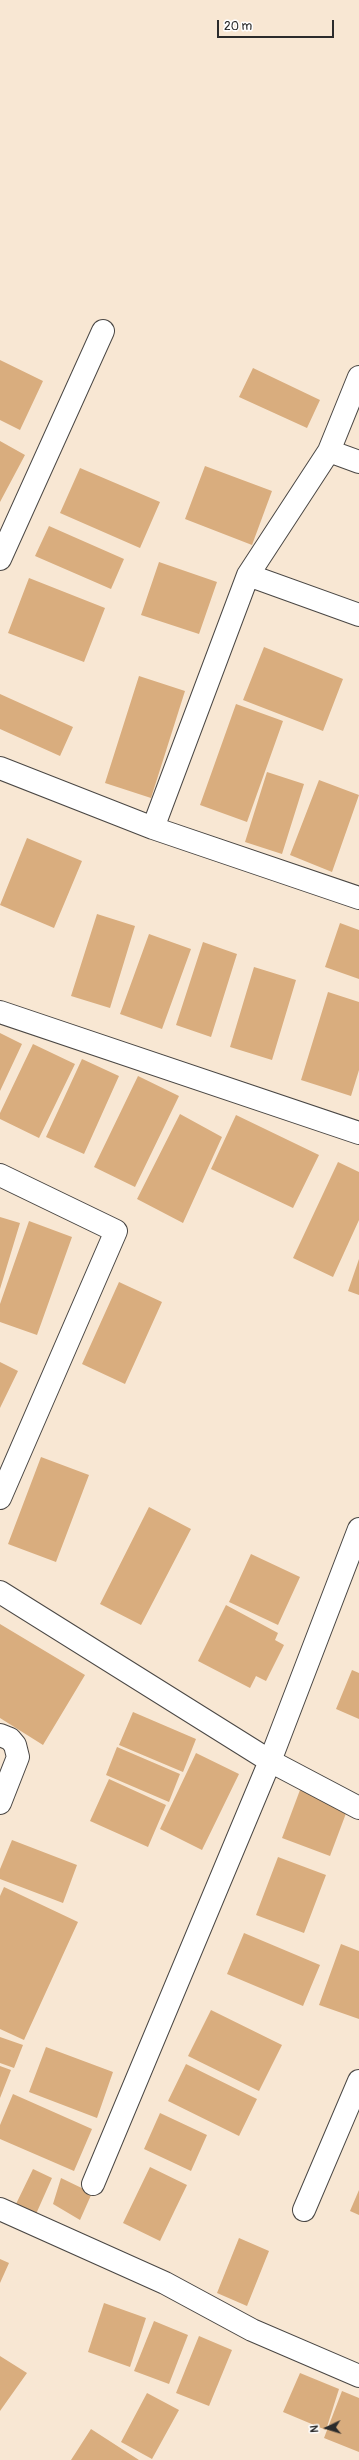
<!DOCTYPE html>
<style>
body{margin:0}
#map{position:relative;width:359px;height:2460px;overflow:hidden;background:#f8e7d3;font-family:Pangolin,sans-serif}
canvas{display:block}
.north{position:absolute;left:307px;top:2408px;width:40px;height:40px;-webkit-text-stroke:3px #fff;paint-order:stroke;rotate:266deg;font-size:11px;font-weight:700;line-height:16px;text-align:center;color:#2b2b2b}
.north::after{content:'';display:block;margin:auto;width:14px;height:18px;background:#2b2b2b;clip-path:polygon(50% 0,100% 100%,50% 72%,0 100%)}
.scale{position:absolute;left:217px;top:20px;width:117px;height:18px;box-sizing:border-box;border:2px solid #2b2b2b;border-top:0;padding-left:5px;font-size:12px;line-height:14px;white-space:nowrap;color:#2b2b2b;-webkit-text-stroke:3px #fff;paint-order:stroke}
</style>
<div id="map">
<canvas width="359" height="2460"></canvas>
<div class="north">N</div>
<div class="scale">20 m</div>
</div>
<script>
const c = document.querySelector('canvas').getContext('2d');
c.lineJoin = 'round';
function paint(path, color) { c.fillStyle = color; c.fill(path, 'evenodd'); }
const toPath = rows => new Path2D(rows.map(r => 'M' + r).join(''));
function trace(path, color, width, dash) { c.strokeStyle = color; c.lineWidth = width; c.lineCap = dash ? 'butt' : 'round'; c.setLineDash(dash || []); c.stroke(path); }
paint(toPath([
 [0,360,43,381,20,430,0,420],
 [253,368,320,400,307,428,239,397],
 [0,441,25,455,0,502],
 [205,466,272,491,252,545,185,519],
 [80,468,160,502,140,548,60,513],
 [49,526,124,559,111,589,35,556],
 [159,562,217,582,199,634,141,615],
 [29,578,105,608,84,662,8,633],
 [264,647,343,679,323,731,243,700],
 [139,676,185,691,151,798,105,783],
 [0,694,73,727,60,756,0,729],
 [236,704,283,721,247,822,200,805],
 [267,772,304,784,282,854,245,842],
 [319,780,359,795,332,872,290,855],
 [27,838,82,861,54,928,0,905],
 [97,914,135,926,110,1008,71,996],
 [340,923,359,930,359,979,325,967],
 [149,934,191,949,162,1029,120,1014],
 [203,942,237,954,211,1037,176,1025],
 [254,967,296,980,272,1060,230,1047],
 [328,992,359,1002,359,1070,351,1096,301,1080],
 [0,1033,22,1044,0,1091],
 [33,1044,75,1064,39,1138,0,1119,0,1113],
 [82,1059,119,1076,84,1154,46,1137],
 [138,1076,179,1096,135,1187,94,1167],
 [180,1114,222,1137,183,1223,137,1199],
 [236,1115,319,1155,293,1208,211,1169],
 [338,1162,359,1172,359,1220,333,1277,293,1258],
 [0,1217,20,1223,0,1289],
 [29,1221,72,1237,37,1335,0,1322,0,1304],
 [359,1259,359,1295,348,1291],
 [119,1282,162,1302,125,1384,82,1364],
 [0,1362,18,1371,0,1408],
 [41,1457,89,1475,56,1562,8,1544],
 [149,1507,191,1529,141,1625,100,1604],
 [251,1554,300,1577,278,1625,229,1602],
 [226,1605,278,1633,275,1640,284,1645,266,1681,256,1676,250,1688,198,1661],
 [0,1624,85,1675,43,1745,0,1718],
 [352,1670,359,1673,359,1719,336,1709],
 [133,1712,196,1739,183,1772,119,1745],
 [117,1747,180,1774,169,1802,106,1775],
 [196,1753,239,1774,202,1850,160,1829],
 [109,1779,166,1805,148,1847,90,1821],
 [300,1790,348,1808,330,1856,282,1838],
 [12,1840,77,1865,63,1903,0,1879,0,1869],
 [278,1857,326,1875,304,1933,256,1915],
 [4,1887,78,1922,24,2040,0,2029,0,1896],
 [244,1933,320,1965,303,2006,227,1974],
 [341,1944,359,1951,359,2019,319,2005],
 [211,2010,282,2045,259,2091,188,2056],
 [0,2037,23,2045,14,2068,0,2063],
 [46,2047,113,2072,97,2118,29,2092],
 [186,2064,257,2099,239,2136,168,2101],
 [0,2066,11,2070,0,2098],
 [13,2094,92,2129,74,2171,0,2139,0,2125],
 [160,2113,207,2135,191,2171,144,2149],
 [150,2167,187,2185,160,2241,123,2223],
 [33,2169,52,2178,36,2214,16,2204],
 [61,2178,92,2193,80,2220,53,2204],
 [359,2190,359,2215,350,2211],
 [239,2238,269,2251,247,2306,217,2293],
 [0,2259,9,2263,0,2283],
 [104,2303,146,2318,130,2367,88,2352],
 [154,2321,188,2335,169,2384,134,2371],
 [199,2336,232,2350,209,2406,176,2393],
 [0,2356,27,2373,0,2411],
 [300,2373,339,2389,326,2430,283,2412],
 [342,2391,359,2398,359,2452,324,2438],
 [147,2393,179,2410,152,2459,121,2442],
 [91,2429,139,2460,71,2460]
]), '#d9ad7e');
const minor = toPath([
 [329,451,359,462],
 [0,559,103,331],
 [248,575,359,615],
 [0,768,153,828,359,898],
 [153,828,248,575,329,451,359,377],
 [0,1012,359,1133],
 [0,1175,116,1231,0,1498],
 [0,1592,270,1761,359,1808],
 [0,1735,10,1739,15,1745,18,1757,0,1803],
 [93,2184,270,1761,359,1529],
 [0,2209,165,2283,252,2330,359,2376],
 [304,2210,359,2081]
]);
trace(minor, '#4a4744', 24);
trace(minor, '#fff', 22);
</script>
